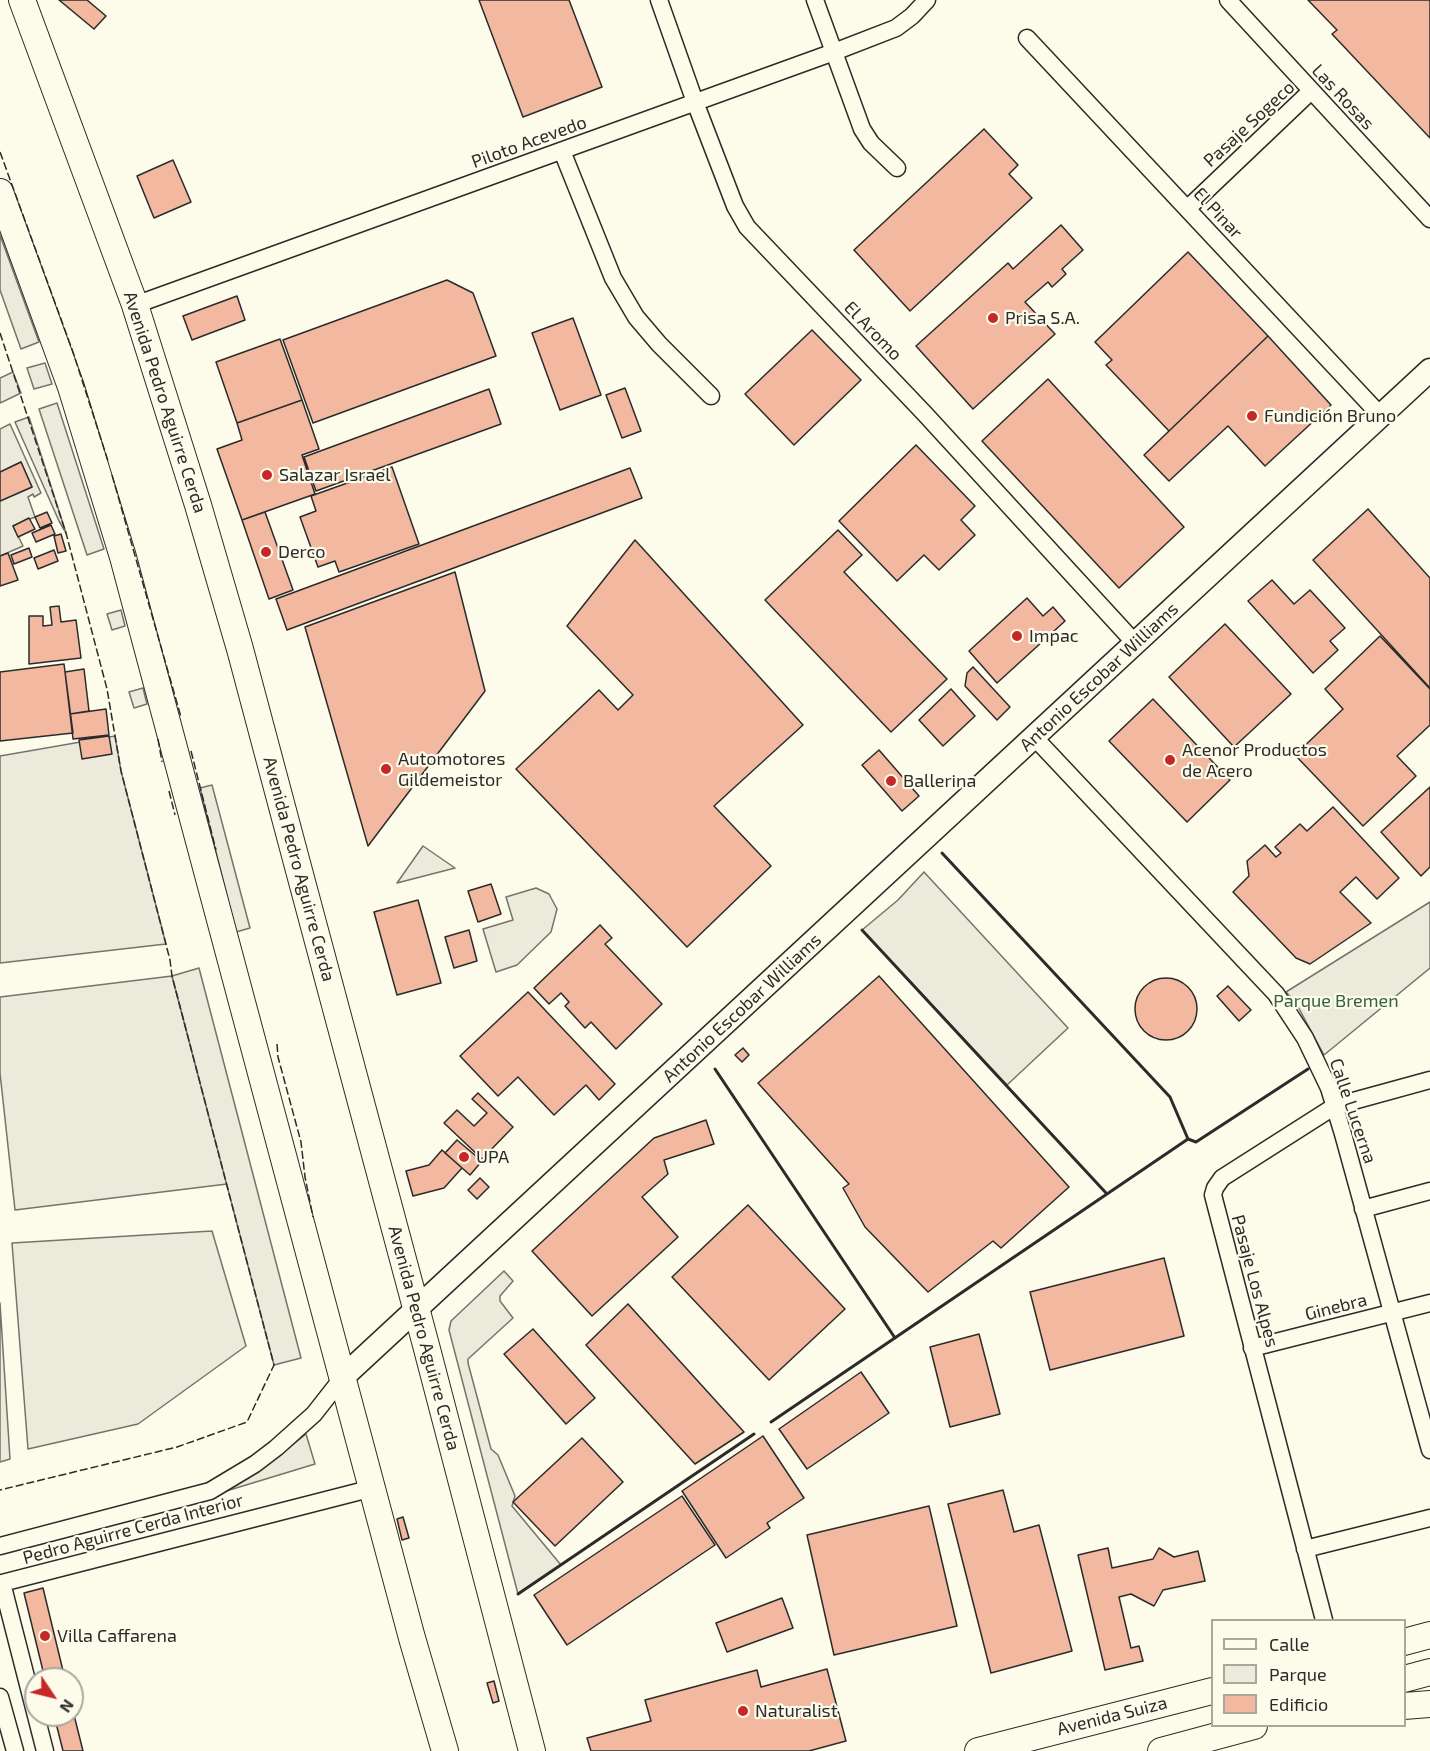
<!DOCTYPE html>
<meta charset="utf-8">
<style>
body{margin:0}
#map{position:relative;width:1430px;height:1751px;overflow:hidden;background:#fdfbea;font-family:"Exo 2",sans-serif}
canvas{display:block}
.legend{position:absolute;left:1211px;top:1619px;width:195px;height:108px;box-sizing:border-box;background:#fdfbea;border:2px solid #a9a89e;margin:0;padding:8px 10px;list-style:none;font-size:18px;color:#2b2b2b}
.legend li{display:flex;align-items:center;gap:12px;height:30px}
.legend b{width:30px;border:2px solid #a9a89e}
.north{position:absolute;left:24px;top:1667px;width:60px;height:60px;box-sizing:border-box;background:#fdfbea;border:2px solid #a9a89e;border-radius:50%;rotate:125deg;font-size:16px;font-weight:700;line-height:24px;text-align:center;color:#2b2b2b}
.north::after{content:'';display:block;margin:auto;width:21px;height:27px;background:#c62828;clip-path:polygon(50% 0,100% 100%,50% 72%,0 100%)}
</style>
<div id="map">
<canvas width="1430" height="1751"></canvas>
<ul class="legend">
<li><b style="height:8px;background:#fdfbea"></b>Calle</li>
<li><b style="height:16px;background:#ecebdb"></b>Parque</li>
<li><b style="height:16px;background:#f2b8a0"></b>Edificio</li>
</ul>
<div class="north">N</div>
</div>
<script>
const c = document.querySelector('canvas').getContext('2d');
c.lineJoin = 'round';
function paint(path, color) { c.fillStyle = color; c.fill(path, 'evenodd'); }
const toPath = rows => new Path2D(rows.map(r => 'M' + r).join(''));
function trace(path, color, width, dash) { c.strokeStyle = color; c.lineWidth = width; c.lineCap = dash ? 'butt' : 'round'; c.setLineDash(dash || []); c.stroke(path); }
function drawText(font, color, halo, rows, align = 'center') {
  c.font = font + ' "Exo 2",sans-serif'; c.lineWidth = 4.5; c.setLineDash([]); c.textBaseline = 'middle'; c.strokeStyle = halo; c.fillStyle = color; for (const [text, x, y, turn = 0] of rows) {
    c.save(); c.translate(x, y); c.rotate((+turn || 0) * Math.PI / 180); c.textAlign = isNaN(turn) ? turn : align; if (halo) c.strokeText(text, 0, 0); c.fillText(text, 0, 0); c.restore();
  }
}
const green = toPath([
 [0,235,39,342,21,349,0,290,0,235],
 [45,363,52,384,34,389,27,368,45,363],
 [13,372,21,393,0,403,0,378,13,372],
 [57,403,104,549,87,555,39,409,57,403],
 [29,417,66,533,59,521,15,422,29,417],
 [10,424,41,493,34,497,33,494,28,497,35,517,13,526,23,546,0,556,0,501,32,487,21,462,0,472,0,429,10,424],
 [121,610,125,626,112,630,107,614,121,610],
 [143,688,147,704,134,708,129,692,143,688],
 [115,736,121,771,166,944,0,963,0,756,115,736],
 [212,785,250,928,236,932,200,788,212,785],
 [423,846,455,868,397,883,423,846],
 [536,888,549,894,557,909,551,932,517,965,496,972,483,929,513,920,506,897,536,888],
 [1430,902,1430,968,1324,1055,1296,1003,1286,992,1430,902],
 [172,976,227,1184,15,1210,0,1073,0,997,172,976],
 [212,1231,246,1346,138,1424,28,1449,12,1243,212,1231],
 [504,1271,513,1281,500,1296,500,1301,513,1318,468,1359,468,1363,491,1449,498,1455,515,1496,512,1506,561,1565,518,1594,449,1330,451,1321,504,1271],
 [0,1303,10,1459,0,1462,0,1303],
 [306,1434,315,1464,223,1492,281,1454,306,1434]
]);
paint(green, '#ecebdb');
trace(green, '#74746e', 1.5);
const parking = toPath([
 [924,872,1068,1028,1007,1085,862,930,898,900,924,872],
 [199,968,301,1358,274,1365,172,976,199,968]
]);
paint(parking, '#eceadb');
trace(parking, '#74746e', 1.5);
const building = toPath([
 [59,0,87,0,106,16,94,29,59,0],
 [479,0,569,0,602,87,523,117,479,0],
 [1308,0,1430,0,1430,138,1332,34,1337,30,1308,0],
 [984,129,1018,165,1009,174,1032,198,910,311,854,250,984,129],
 [173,160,191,202,154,218,137,176,173,160],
 [1061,225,1083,250,1062,269,1066,274,1052,287,1048,282,1025,302,1055,334,973,409,916,346,1008,263,1013,269,1061,225],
 [1188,252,1268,336,1169,431,1106,365,1112,360,1095,342,1188,252],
 [447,280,473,293,496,356,313,423,283,340,447,280],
 [237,296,245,320,192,340,183,316,237,296],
 [573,318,601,395,560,410,532,333,573,318],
 [812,330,861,380,794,445,745,394,812,330],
 [1268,336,1331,405,1265,466,1228,426,1169,481,1144,455,1268,336],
 [280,339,302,400,237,423,216,362,280,339],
 [1048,379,1184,527,1119,588,982,441,1048,379],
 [625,388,641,431,622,438,606,395,625,388],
 [489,389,501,424,316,491,304,457,489,389],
 [302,400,319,449,302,455,315,494,242,520,217,449,242,440,237,423,302,400],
 [916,445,975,506,961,520,975,535,939,570,924,555,897,581,839,521,916,445],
 [21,462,32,487,0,501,0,472,21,462],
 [392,467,419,544,339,572,335,561,318,567,300,517,316,511,311,496,392,467],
 [630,468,642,498,287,630,276,599,630,468],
 [1368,509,1430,578,1430,688,1313,560,1368,509],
 [47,512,52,523,40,528,35,517,47,512],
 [265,512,293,590,269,599,242,520,265,512],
 [29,518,35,529,18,537,13,526,29,518],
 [51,525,55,534,36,542,32,533,51,525],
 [838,530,862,555,844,572,947,679,891,732,765,600,838,530],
 [61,534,66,551,58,553,54,536,61,534],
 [635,540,803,725,714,806,771,866,687,947,516,769,599,690,618,710,633,695,567,626,635,540],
 [29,548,32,557,14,564,11,555,29,548],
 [54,550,58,561,38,569,34,558,54,550],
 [8,553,18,580,0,586,0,556,8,553],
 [455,572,485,691,368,846,305,627,455,572],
 [1272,580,1294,604,1310,590,1345,628,1330,641,1338,650,1313,673,1248,601,1272,580],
 [1027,598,1043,616,1053,607,1065,621,997,683,969,651,1027,598],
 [59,606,61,622,76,620,81,658,29,664,29,616,43,616,43,626,52,625,50,607,59,606],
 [1225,624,1291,694,1234,747,1169,677,1225,624],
 [1380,636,1430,689,1430,725,1397,756,1416,776,1363,826,1295,755,1343,709,1325,689,1380,636],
 [64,664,73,733,0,741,0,672,64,664],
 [973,667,1010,707,997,720,965,686,967,673,973,667],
 [84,669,89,711,70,714,65,672,84,669],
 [951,689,975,716,943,746,919,720,951,689],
 [1153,699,1230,780,1187,822,1109,741,1153,699],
 [106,709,109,735,73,739,70,714,106,709],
 [109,736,112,754,82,759,79,740,109,736],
 [879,750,919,796,902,811,862,765,879,750],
 [1430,787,1430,867,1421,876,1381,832,1430,787],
 [1333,807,1399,878,1377,899,1356,877,1340,892,1371,923,1310,964,1296,958,1233,892,1249,876,1247,861,1265,845,1276,857,1281,853,1275,847,1300,824,1307,831,1333,807],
 [491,884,501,914,478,922,468,891,491,884],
 [418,900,441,983,397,995,374,912,418,900],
 [600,925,612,938,605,944,662,1004,616,1049,591,1022,585,1028,565,1006,569,1002,561,993,549,1004,534,988,600,925],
 [469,930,477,961,454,968,445,937,469,930],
 [879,976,1069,1187,1001,1248,993,1241,928,1292,865,1227,843,1188,849,1184,758,1083,879,976],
 '1135 1009a31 31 0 1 1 62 0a31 31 0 1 1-62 0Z',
 [1228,986,1251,1010,1239,1021,1217,996,1228,986],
 [528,992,615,1084,599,1100,586,1085,554,1115,518,1077,498,1096,460,1056,528,992],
 [743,1048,749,1055,742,1062,735,1055,743,1048],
 [478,1093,513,1127,482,1159,444,1123,457,1110,474,1126,487,1113,472,1099,478,1093],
 [706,1120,714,1144,664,1160,668,1174,642,1197,678,1237,592,1316,532,1251,654,1138,706,1120],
 [457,1140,482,1161,470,1175,445,1153,457,1140],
 [442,1150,462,1168,444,1188,413,1196,406,1171,429,1165,442,1150],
 [480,1178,489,1187,477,1199,468,1190,480,1178],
 [748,1205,845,1309,769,1380,672,1277,748,1205],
 [1164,1258,1184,1336,1050,1370,1030,1292,1164,1258],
 [628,1304,744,1432,695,1464,586,1345,628,1304],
 [533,1329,595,1398,566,1424,504,1354,533,1329],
 [979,1334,1000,1414,950,1427,930,1347,979,1334],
 [861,1372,889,1413,807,1469,779,1429,861,1372],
 [763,1436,804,1498,767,1523,770,1528,726,1558,682,1491,763,1436],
 [582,1438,623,1482,555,1546,513,1502,582,1438],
 [1003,1490,1014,1532,1039,1525,1072,1651,991,1673,948,1504,1003,1490],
 [682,1496,715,1545,567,1645,534,1595,682,1496],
 [929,1506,957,1626,834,1655,807,1535,929,1506],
 [403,1517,409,1538,402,1540,397,1519,403,1517],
 [1108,1548,1112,1568,1153,1559,1159,1548,1174,1557,1198,1551,1205,1581,1163,1590,1154,1606,1131,1594,1119,1597,1131,1648,1139,1646,1143,1661,1105,1670,1078,1555,1108,1548],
 [43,1588,65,1679,45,1679,24,1593,43,1588],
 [782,1598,793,1628,727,1652,716,1623,782,1598],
 [827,1669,846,1741,809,1751,591,1751,587,1738,651,1721,645,1700,757,1670,761,1687,827,1669],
 [494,1681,499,1701,493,1703,487,1683,494,1681],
 [72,1707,83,1751,63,1751,54,1715,72,1715,72,1707]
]);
paint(building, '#f2b8a0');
trace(building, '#2b2b2b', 1.5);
const street = toPath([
 [659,0,695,102,735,206,747,227,925,414,1135,643],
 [815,0,862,129,871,143,897,168],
 [1228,0,1430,219],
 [1027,38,1381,416],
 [562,151,613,278,636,317,659,344,711,396],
 [1187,209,1311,91],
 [135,305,834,52,896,28,912,16,927,0],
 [1034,737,1276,994,1305,1038,1329,1088,1343,1134,1430,1450],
 [1363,1209,1430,1191],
 [1252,1348,1430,1303],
 [0,1546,210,1491,255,1464,276,1448,314,1414,343,1377],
 [1305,1549,1430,1518],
 [1324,1620,1213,1195,1215,1188,1222,1178,1335,1106,1430,1080],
 [0,1697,15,1751],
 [45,1751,2,1583,373,1488]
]);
const secondary = toPath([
 [343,1377,1430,370]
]);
const primary = toPath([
 [22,0,135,305,198,505,240,649,297,863,427,1349,532,1751],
 [0,192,71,387,123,557,412,1638,445,1751],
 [1404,1642,1430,1635],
 [1404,1679,1430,1672],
 [1404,1706,1430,1704],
 [978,1751,1212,1691],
 [1161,1751,1254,1726]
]);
trace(street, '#2b2b2b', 19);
trace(secondary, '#2b2b2b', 25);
trace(primary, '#2b2b2b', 28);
trace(street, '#fdfbea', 16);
trace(secondary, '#fdfbea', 22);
trace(primary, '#fdfbea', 26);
trace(toPath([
 [0,152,73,352,108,461],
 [0,333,66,533,107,689,121,771,170,960,172,976,274,1365,247,1422,177,1447,0,1490],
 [112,475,181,717],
 [158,739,162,762],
 [191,751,216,850],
 [169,791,175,815],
 [277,1044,278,1057,301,1142,305,1177,313,1217]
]), '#2b2b2b', 1.5, [8, 3]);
trace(toPath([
 [942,853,1170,1097,1188,1139,1196,1142,1308,1069],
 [862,930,1107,1194],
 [715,1069,895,1338],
 [771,1422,1188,1139],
 [518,1594,754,1434]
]), '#2b2b2b', 3);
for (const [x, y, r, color] of [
 [993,318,6,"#c62828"],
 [1252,416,6,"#c62828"],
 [267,475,6,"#c62828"],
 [266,552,6,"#c62828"],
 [1017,636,6,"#c62828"],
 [1170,760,6,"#c62828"],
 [386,769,6,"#c62828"],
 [891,781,6,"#c62828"],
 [464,1157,6,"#c62828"],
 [45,1636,6,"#c62828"],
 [743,1711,6,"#c62828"]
]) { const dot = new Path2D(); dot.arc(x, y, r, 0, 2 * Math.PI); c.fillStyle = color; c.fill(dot); trace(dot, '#fdfbea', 2); }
drawText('18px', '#2b2b2b', '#fdfbea', [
 ["Las Rosas",1343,97,47],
 ["Pasaje Sogeco",1249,124,-43],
 ["Piloto Acevedo",529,142,-20],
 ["El Pinar",1218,213,47],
 ["El Aromo",873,331,46],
 ["Avenida Pedro Aguirre Cerda",165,402,72],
 ["Antonio Escobar Williams",1099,677,-43],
 ["Avenida Pedro Aguirre Cerda",299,869,75],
 ["Antonio Escobar Williams",742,1008,-43],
 ["Calle Lucerna",1353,1111,71],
 ["Pasaje Los Alpes",1255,1281,75],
 ["Ginebra",1336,1307,-14],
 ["Avenida Pedro Aguirre Cerda",424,1338,75],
 ["Pedro Aguirre Cerda Interior",133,1529,-15],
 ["Avenida Suiza",1112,1716,-14]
]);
drawText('18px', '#2b2b2b', '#fdfbea', [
 ["Prisa S.A.",1005,318],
 ["Fundición Bruno",1264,416],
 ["Salazar Israel",279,475],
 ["Derco",278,552],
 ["Impac",1029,636],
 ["Acenor Productos",1182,750],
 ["de Acero",1182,771],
 ["Automotores",398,759],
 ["Gildemeistor",398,780],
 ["Ballerina",903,781],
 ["UPA",476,1157],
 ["Villa Caffarena",57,1636],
 ["Naturalist",755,1711]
], 'left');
drawText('18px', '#34623c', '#fdfbea', [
 ["Parque Bremen",1336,1001]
]);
</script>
